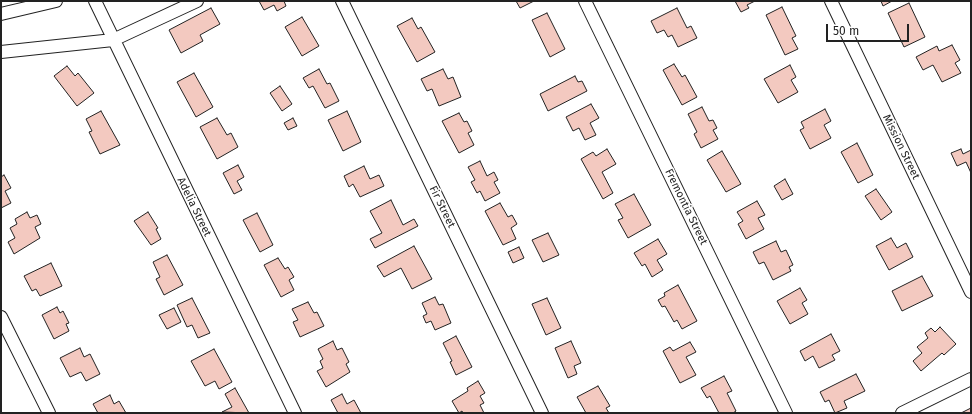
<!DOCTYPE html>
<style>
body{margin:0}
#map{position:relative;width:972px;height:414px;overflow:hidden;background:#fff;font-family:"Fira Sans",sans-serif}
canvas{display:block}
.frame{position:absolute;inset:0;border:2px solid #222;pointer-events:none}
.scale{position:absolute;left:826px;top:24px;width:83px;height:18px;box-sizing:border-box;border:2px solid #222;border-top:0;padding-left:5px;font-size:12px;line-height:14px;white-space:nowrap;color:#222;-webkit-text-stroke:3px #fff;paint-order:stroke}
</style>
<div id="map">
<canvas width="972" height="414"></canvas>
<div class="frame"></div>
<div class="scale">50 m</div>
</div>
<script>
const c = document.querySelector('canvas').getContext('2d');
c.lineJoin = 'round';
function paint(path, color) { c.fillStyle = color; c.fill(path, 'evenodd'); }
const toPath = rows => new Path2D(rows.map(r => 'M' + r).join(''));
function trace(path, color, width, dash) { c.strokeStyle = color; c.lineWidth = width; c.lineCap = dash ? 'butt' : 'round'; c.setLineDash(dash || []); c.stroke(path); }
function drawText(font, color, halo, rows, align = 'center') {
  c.font = font + ' "Fira Sans",sans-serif'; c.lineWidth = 3; c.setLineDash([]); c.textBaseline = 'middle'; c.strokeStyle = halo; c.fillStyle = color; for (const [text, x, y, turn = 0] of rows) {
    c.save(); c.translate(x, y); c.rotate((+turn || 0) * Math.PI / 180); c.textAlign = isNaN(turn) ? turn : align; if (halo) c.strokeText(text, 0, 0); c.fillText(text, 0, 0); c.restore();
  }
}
const building = toPath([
 [259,1,284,1,286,6,277,11,274,5,264,10,259,1],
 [516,1,534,1,520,8,516,1],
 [735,1,755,1,747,5,749,8,741,12,735,1],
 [881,1,892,1,883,6,881,1],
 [909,3,925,37,904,47,888,13,909,3],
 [782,7,796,36,792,38,798,49,785,55,766,15,782,7],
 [211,8,220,24,200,35,203,41,181,53,169,30,211,8],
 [677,8,687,28,691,26,697,38,678,47,672,35,668,37,664,30,657,33,651,21,677,8],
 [547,13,565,49,550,57,532,20,547,13],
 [302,17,319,46,302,56,285,27,302,17],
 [412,18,418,29,421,27,435,52,417,62,397,26,412,18],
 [952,45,960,60,955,63,961,73,942,82,933,65,923,70,916,57,937,46,939,51,952,45],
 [674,64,682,77,685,75,697,97,682,105,663,70,674,64],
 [790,65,796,77,791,80,798,92,778,103,764,79,790,65],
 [67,66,75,76,78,73,94,93,77,106,54,76,67,66],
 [319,69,327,84,330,83,339,101,325,108,313,86,309,88,303,78,319,69],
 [443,69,448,79,453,77,461,97,439,106,432,89,427,91,421,79,443,69],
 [194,73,213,107,196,117,177,82,194,73],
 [575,76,578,82,582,81,587,91,548,111,540,94,575,76],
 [280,86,292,104,282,111,270,93,280,86],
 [591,104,599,118,590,123,596,135,585,140,579,128,573,131,566,117,591,104],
 [702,107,709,121,713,120,717,128,713,130,718,139,701,148,694,134,697,132,688,114,702,107],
 [825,109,831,121,824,125,831,138,810,149,800,130,804,128,801,122,825,109],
 [101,111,120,145,100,154,89,132,92,131,86,119,101,111],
 [347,111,361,142,343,151,328,120,347,111],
 [459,113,464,122,467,121,472,131,468,133,474,145,459,153,442,121,459,113],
 [217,118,227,135,231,133,238,147,217,159,200,127,217,118],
 [293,118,297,126,288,130,284,123,293,118],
 [857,143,873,175,858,183,841,152,857,143],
 [607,149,616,164,602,172,613,193,603,199,581,159,593,152,596,156,607,149],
 [961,149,963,154,971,150,971,173,966,162,957,166,951,153,961,149],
 [722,151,741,184,726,192,707,160,722,151],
 [480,161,487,176,494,172,498,180,494,182,500,193,485,201,480,191,477,193,471,182,475,180,468,167,480,161],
 [238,165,244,177,237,181,242,190,234,194,223,173,238,165],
 [364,166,370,179,379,175,384,186,360,197,353,184,349,187,344,176,364,166],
 [4,175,11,188,5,191,11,203,1,208,1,177,4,175],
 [785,179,793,194,782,200,774,186,785,179],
 [876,189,892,212,881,220,865,196,876,189],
 [634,194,651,225,628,238,618,220,623,218,615,204,634,194],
 [391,200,403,225,414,219,418,226,375,248,370,239,382,233,370,211,391,200],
 [757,201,765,215,758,218,764,229,746,239,738,224,743,221,737,212,757,201],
 [500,203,508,217,512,215,517,224,511,228,516,239,503,245,485,211,500,203],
 [27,212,30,218,37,215,41,224,35,227,40,238,14,254,8,242,15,238,10,228,17,224,15,219,27,212],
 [148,212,158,228,156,229,161,239,151,245,134,221,148,212],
 [257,213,273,245,260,252,243,220,257,213],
 [548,233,559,255,543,262,532,240,548,233],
 [891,238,897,248,906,243,913,257,889,270,876,246,891,238],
 [658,239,667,254,657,260,663,270,652,277,645,264,642,266,634,253,658,239],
 [776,241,781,252,786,250,793,265,789,267,791,271,773,280,764,262,759,264,753,252,776,241],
 [414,246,432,279,412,289,401,268,384,277,377,266,414,246],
 [519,247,524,258,513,263,508,252,519,247],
 [167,255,183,285,164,295,156,279,160,277,153,262,167,255],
 [278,258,285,269,288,267,294,277,289,280,294,290,281,297,264,265,278,258],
 [51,263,62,286,40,296,36,289,32,291,24,276,51,263],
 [922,276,933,296,902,311,892,291,922,276],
 [678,285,697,321,682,329,677,320,674,322,665,306,662,307,658,300,665,296,664,293,678,285],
 [800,288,807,300,802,303,808,314,790,324,777,301,800,288],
 [435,297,439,305,443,304,451,323,435,330,431,321,426,323,423,316,427,314,422,303,435,297],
 [192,298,210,333,198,338,192,325,187,327,177,305,192,298],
 [547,298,561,328,546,335,532,304,547,298],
 [308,302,314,313,317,312,324,326,300,337,293,322,298,320,292,309,308,302],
 [57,307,60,313,63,311,69,323,66,324,69,331,54,339,42,315,57,307],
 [174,308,181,322,167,329,159,315,174,308],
 [940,327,956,344,944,355,942,353,921,371,913,361,922,353,917,347,928,338,925,333,931,328,935,332,940,327],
 [831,334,840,351,832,355,835,360,819,368,813,356,805,361,800,351,831,334],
 [456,336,472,367,456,375,450,362,452,361,443,343,456,336],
 [333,341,337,350,342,348,349,362,346,364,350,372,326,387,317,371,323,368,320,361,323,359,318,349,333,341],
 [571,341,581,363,574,366,577,374,568,378,555,348,571,341],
 [690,342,696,352,686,357,696,375,680,383,663,351,670,347,673,351,690,342],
 [80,348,84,357,90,354,100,374,86,381,81,372,70,377,60,358,80,348],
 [214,349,232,382,219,389,215,381,205,386,191,361,214,349],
 [856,374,865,391,844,401,847,408,835,413,829,400,825,402,820,392,856,374],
 [724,376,732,391,727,393,736,411,733,413,719,413,710,396,707,398,701,388,724,376],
 [478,381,485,393,480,396,484,403,480,405,484,413,463,413,462,411,459,413,452,401,468,391,467,388,478,381],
 [598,386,610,406,606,408,609,413,586,413,577,397,598,386],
 [235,388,249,413,222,412,232,407,225,394,235,388],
 [342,394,347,404,354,400,361,413,338,413,331,400,342,394],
 [110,395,114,404,119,401,126,413,98,413,93,404,110,395],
 [971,408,971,413,961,413,971,408]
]);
paint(building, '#f3c9c0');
trace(building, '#222', 1);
const minor = toPath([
 [95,1,295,413],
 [342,1,542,413],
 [585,1,786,413],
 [831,1,971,292],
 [1,14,56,1],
 [1,52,113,40,197,1],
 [1,317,49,413],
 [902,413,971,379]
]);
trace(minor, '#222', 14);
trace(minor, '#fff', 12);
drawText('11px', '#222', '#fff', [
 ["Mission Street",901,147,64],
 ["Adelia Street",194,207,64],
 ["Fir Street",442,207,64],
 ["Fremontia Street",686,207,64]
]);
</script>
